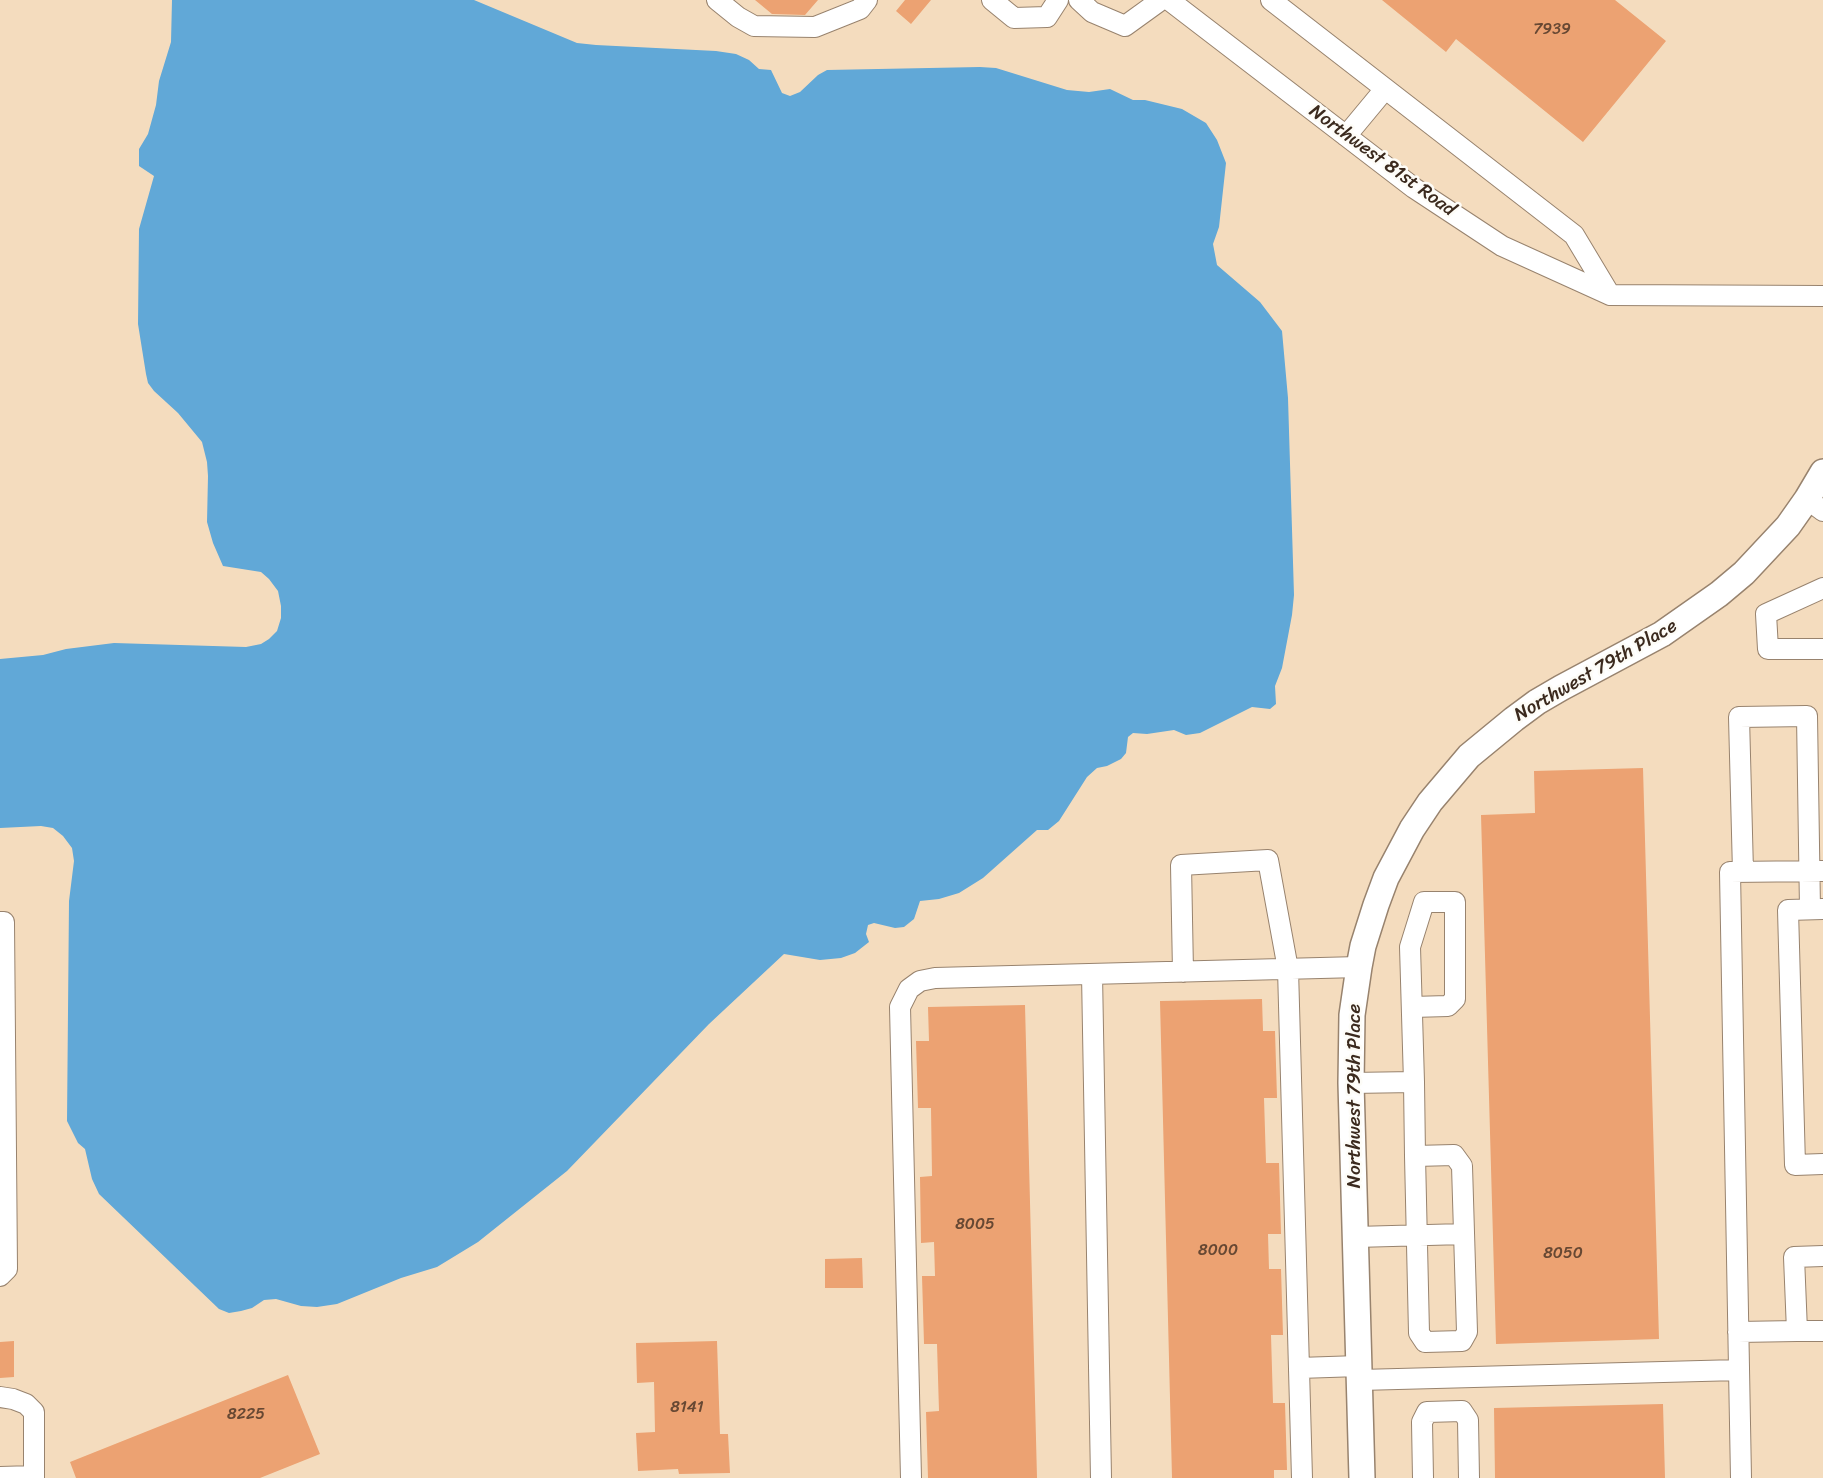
<!DOCTYPE html>
<style>
body{margin:0}
canvas{display:block;background:#f4dcbe}
</style>
<canvas width="1823" height="1478"></canvas>
<script>
const c = document.querySelector('canvas').getContext('2d');
c.lineJoin = 'round';
function paint(path, color) { c.fillStyle = color; c.fill(path, 'evenodd'); }
const toPath = rows => new Path2D(rows.map(r => 'M' + r).join(''));
function trace(path, color, width, dash) { c.strokeStyle = color; c.lineWidth = width; c.lineCap = dash ? 'butt' : 'round'; c.setLineDash(dash || []); c.stroke(path); }
function drawText(font, color, halo, rows, align = 'center') {
  c.font = font + ' Sriracha,sans-serif'; c.lineWidth = 5; c.setLineDash([]); c.textBaseline = 'middle'; c.strokeStyle = halo; c.fillStyle = color; for (const [text, x, y, turn = 0] of rows) {
    c.save(); c.translate(x, y); c.rotate((+turn || 0) * Math.PI / 180); c.textAlign = isNaN(turn) ? turn : align; if (halo) c.strokeText(text, 0, 0); c.fillText(text, 0, 0); c.restore();
  }
}
paint(toPath([
 [172,0,474,0,577,43,596,45,716,51,736,54,749,60,759,69,771,70,782,93,790,96,800,92,818,75,827,70,980,67,996,68,1067,90,1089,92,1110,89,1133,100,1145,100,1182,109,1206,123,1217,140,1226,163,1219,227,1213,244,1217,265,1260,302,1282,331,1288,398,1294,595,1292,615,1282,668,1275,686,1276,704,1270,709,1252,707,1200,733,1186,735,1174,730,1147,734,1133,733,1128,737,1126,753,1121,759,1107,766,1097,768,1087,777,1059,821,1048,830,1037,830,983,878,959,893,939,899,920,901,914,919,904,927,895,928,874,923,868,925,866,934,869,942,855,953,841,958,820,960,784,954,709,1024,567,1171,478,1242,437,1267,401,1278,337,1304,317,1307,301,1306,276,1299,264,1300,252,1308,241,1311,229,1313,219,1309,99,1194,92,1179,85,1149,78,1143,67,1121,69,901,74,861,72,848,63,836,53,828,41,826,0,828,0,659,43,655,66,649,114,643,246,647,261,644,269,639,277,631,281,618,281,606,278,591,269,579,261,572,223,566,213,543,207,522,208,476,207,462,202,442,178,413,154,391,148,383,146,374,138,324,139,229,154,176,139,166,139,149,148,134,156,105,159,81,171,42]
]), '#61a8d7');
paint(toPath([
 [755,0,818,0,805,15,772,14],
 [905,0,931,0,911,24,896,11],
 [1382,0,1615,0,1666,41,1583,142,1456,39,1446,52],
 [1643,768,1659,1339,1496,1344,1481,815,1535,813,1534,771],
 [1262,999,1263,1031,1275,1031,1277,1098,1264,1098,1266,1163,1279,1163,1281,1234,1268,1234,1269,1269,1281,1269,1283,1335,1271,1335,1273,1403,1285,1403,1287,1470,1274,1470,1274,1478,1172,1478,1160,1001],
 [1025,1005,1037,1478,928,1478,926,1412,939,1411,937,1344,924,1344,922,1276,935,1276,934,1242,921,1243,920,1177,932,1176,931,1108,918,1108,916,1041,929,1041,928,1007],
 [862,1258,863,1288,825,1288,825,1259],
 [14,1341,14,1377,0,1378,0,1342],
 [717,1341,720,1434,728,1434,730,1473,679,1474,678,1469,638,1471,636,1433,655,1432,654,1382,637,1383,636,1343],
 [288,1375,320,1454,260,1478,76,1478,70,1462],
 [1663,1404,1665,1478,1495,1478,1494,1408]
]), '#eca272');
const minor = toPath([
 [717,0,738,17,754,26,815,27,860,9,867,0],
 [992,0,1014,18,1047,17,1058,0],
 [1079,0,1092,12,1125,26,1161,0],
 [1169,0,1414,188,1502,246,1610,295,1823,296],
 [1271,0,1574,235,1610,295],
 [1346,136,1385,89],
 [1807,499,1823,511],
 [1823,588,1766,614,1768,649,1823,649],
 [1743,872,1739,717,1807,716,1810,909],
 [1823,909,1788,910,1795,1165,1823,1164],
 [0,922,4,922,7,1269,0,1276],
 [1183,972,1181,865,1268,860,1288,969,1302,1478],
 [1092,974,1101,1478],
 [1414,1082,1415,1156,1419,1333,1425,1342,1462,1341,1467,1332,1462,1166,1454,1155,1415,1156],
 [1351,1083,1414,1082,1410,947,1424,902,1455,902,1455,999,1448,1006,1412,1007],
 [1356,1237,1464,1234],
 [1823,1256,1794,1257,1797,1331,1823,1331],
 [1738,1332,1797,1331],
 [1299,1368,1359,1366],
 [1360,1380,1739,1370],
 [0,1397,13,1399,26,1404,34,1412,34,1478],
 [0,1477,34,1476],
 [911,1478,900,1007,909,989,920,981,935,978,1359,967],
 [1423,1478,1422,1422,1427,1412,1462,1411,1468,1420,1469,1478],
 [1741,1478,1730,872,1823,871]
]);
const major = toPath([
 [1362,1478,1351,1083,1352,1015,1359,967,1363,946,1376,905,1386,878,1412,829,1430,802,1469,756,1514,719,1537,702,1561,688,1662,634,1719,594,1744,573,1788,526,1807,499,1823,472]
]);
trace(minor, '#98836e', 22);
trace(major, '#98836e', 28);
trace(minor, '#fff', 20);
trace(major, '#fff', 25);
drawText('16px', '#674833', null, [
 ["7939",1552,30],
 ["8005",975,1225],
 ["8000",1218,1251],
 ["8050",1563,1254],
 ["8141",687,1408],
 ["8225",246,1415]
]);
drawText('19px', '#3b2a1e', '#fdfcf7', [
 ["Northwest 81st Road",1382,161,36],
 ["Northwest 79th Place",1596,671,-30],
 ["Northwest 79th Place",1355,1096,-90]
]);
</script>
